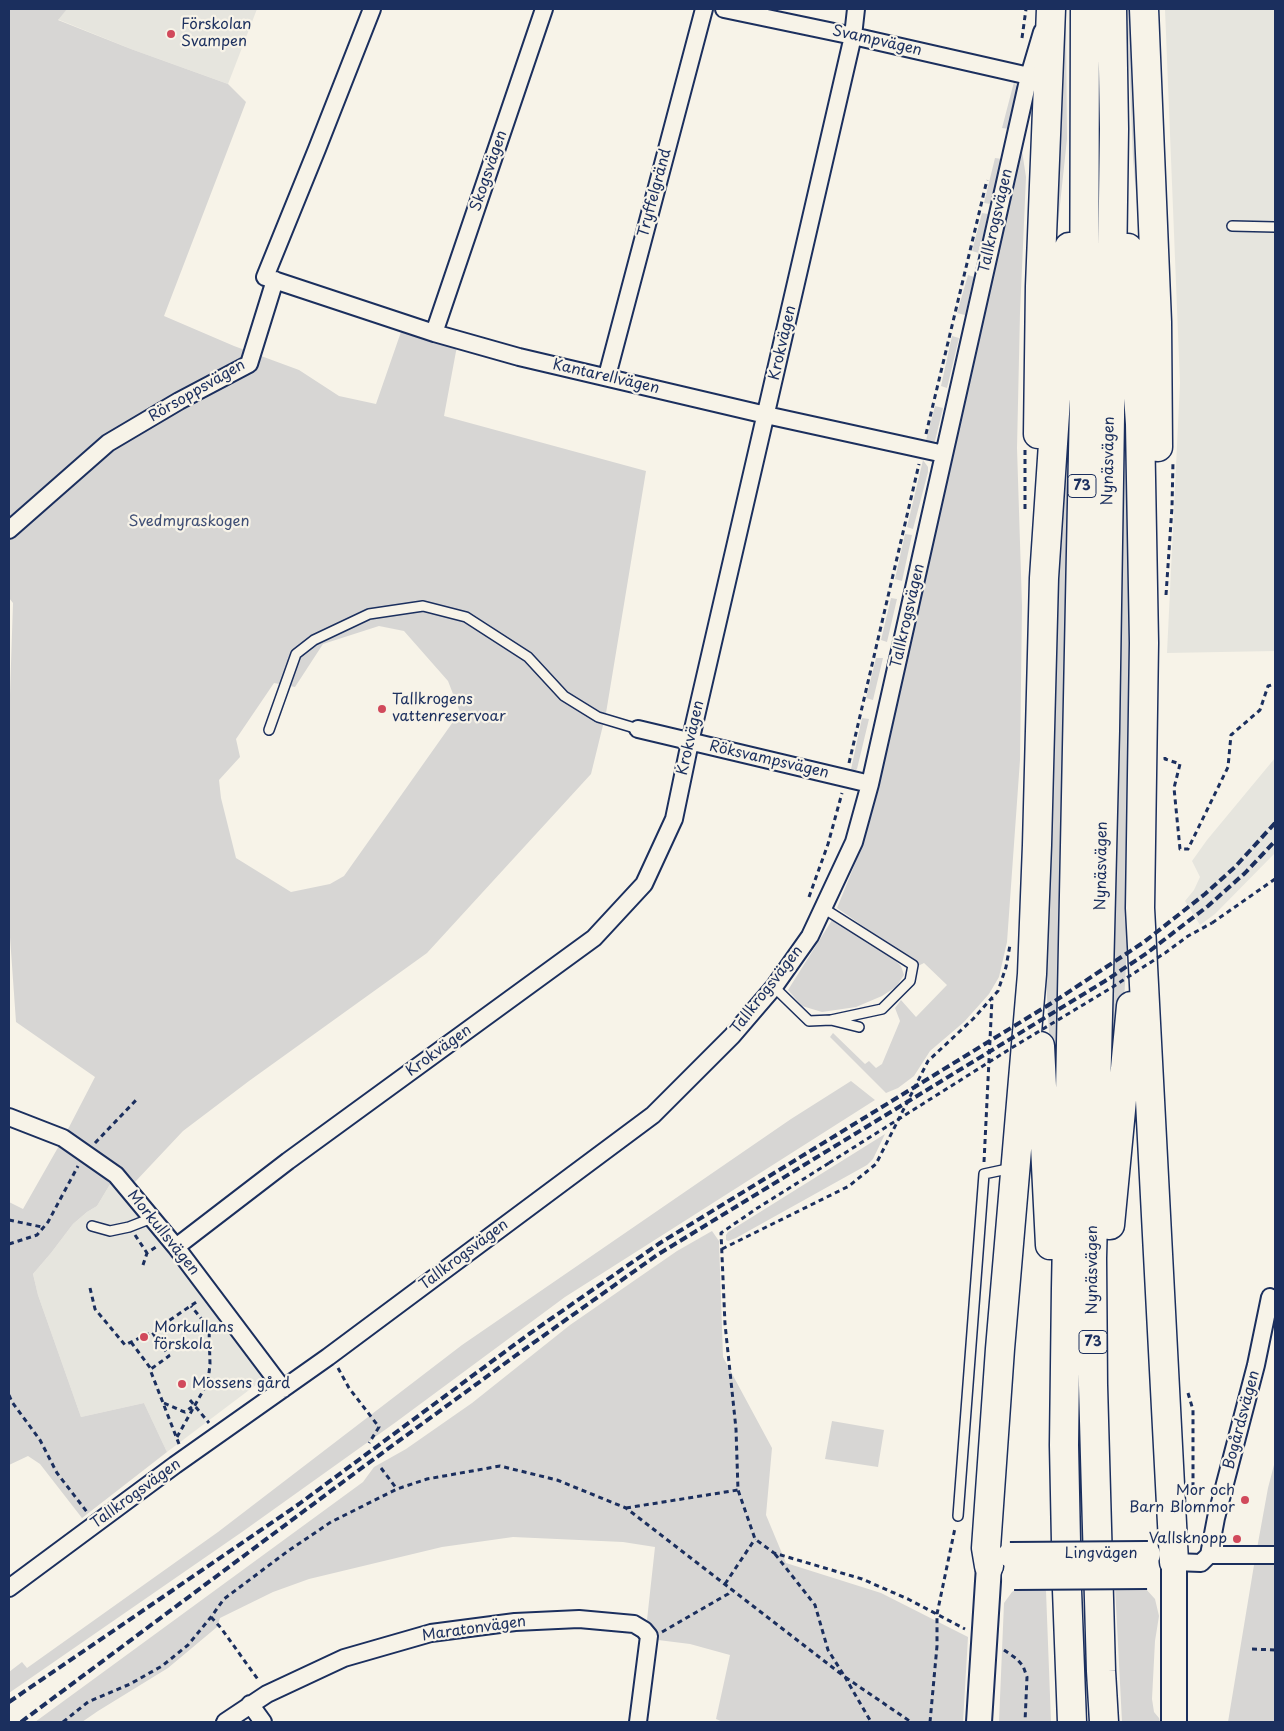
<!DOCTYPE html>
<meta charset="utf-8">
<style>
body{margin:0}
#map{position:relative;width:1284px;height:1731px;overflow:hidden;background:#f7f3e8;font-family:"Playpen Sans",sans-serif}
canvas{display:block}
.frame{position:absolute;inset:0;border:10px solid #1b2f5e;pointer-events:none}
</style>
<div id="map">
<canvas width="1284" height="1731"></canvas>
<div class="frame"></div>
</div>
<script>
const c = document.querySelector('canvas').getContext('2d');
c.lineJoin = 'round';
function paint(path, color) { c.fillStyle = color; c.fill(path, 'evenodd'); }
const toPath = rows => new Path2D(rows.map(r => 'M' + r).join(''));
function trace(path, color, width, dash) { c.strokeStyle = color; c.lineWidth = width; c.lineCap = dash ? 'butt' : 'round'; c.setLineDash(dash || []); c.stroke(path); }
function drawText(font, color, halo, rows, align = 'center') {
  c.font = font + ' "Playpen Sans",sans-serif'; c.lineWidth = 4.5; c.setLineDash([]); c.textBaseline = 'middle'; c.strokeStyle = halo; c.fillStyle = color; for (const [text, x, y, turn = 0] of rows) {
    c.save(); c.translate(x, y); c.rotate((+turn || 0) * Math.PI / 180); c.textAlign = isNaN(turn) ? turn : align; if (halo) c.strokeText(text, 0, 0); c.fillText(text, 0, 0); c.restore();
  }
}
paint(toPath([
 [67,9,257,9,228,84,131,49,57,19],
 [1165,9,1275,9,1275,651,1167,653,1180,383],
 [1275,758,1275,853,1215,914,1200,925,1185,901,1194,890,1200,877,1192,861,1207,840],
 [112,1181,172,1249,265,1378,167,1452,144,1403,81,1417,38,1295,33,1274,51,1253,73,1224,87,1212,97,1206]
]), '#e6e5de');
paint(toPath([
 [9,9,67,9,58,20,131,49,228,84,246,102,164,316,234,346,299,370,339,396,376,404,402,329,457,346,444,416,646,471,606,713,591,774,427,953,249,1081,183,1131,135,1182,101,1154,66,1133,95,1077,16,1022,9,923,9,725,13,603,9,598],
 [379,626,404,631,448,681,460,712,344,876,330,884,291,892,236,858,221,798,219,780,240,757,236,739,274,683,295,687,323,644],
 [1059,9,1066,9,1067,139,1050,298],
 [1127,9,1136,9,1143,275,1133,158],
 [1014,82,1017,87,1018,92,1009,129,1002,128],
 [1020,151,1022,151,1026,177,1020,313,1017,448,1022,606,1020,760,1007,942,999,977,989,994,964,1022,930,1051,914,1076,898,1088,886,1093,830,1037,833,1033,865,1064,869,1061,876,1068,882,1064,900,1021,895,1008,901,1000,916,1017,947,985,924,963,918,966,913,961,837,908,863,844,965,387],
 [995,158,1002,159,991,204,984,203],
 [982,213,988,214,979,253,972,251],
 [968,275,974,277,965,315,957,313],
 [952,336,959,338,947,388,941,386],
 [1063,382,1072,383,1057,1069,1051,1070,1044,942],
 [1124,383,1129,383,1131,874,1124,1002,1111,1071],
 [935,406,943,408,935,441,932,445,925,444],
 [923,460,928,467,928,472,913,529,907,527],
 [905,534,912,535,902,581,895,579],
 [891,598,897,599,887,642,881,640],
 [876,658,883,658,873,700,866,698],
 [862,718,869,719,857,769,853,773,850,774],
 [832,920,887,953,901,966,904,975,896,987,882,996,856,1007,822,1012,802,1006,788,990],
 [851,1081,875,1100,565,1297,396,1422,242,1532,9,1693,9,1672,22,1662,27,1668,218,1532,462,1345,791,1119],
 [885,1134,873,1159,867,1165,736,1238,728,1241,726,1240,726,1235,728,1232],
 [60,1144,112,1181,97,1206,87,1212,73,1224,51,1253,33,1274,38,1295,81,1417,144,1403,167,1452,82,1518,40,1464,28,1456,9,1465,9,1202,23,1209],
 [712,1231,719,1241,723,1357,772,1448,766,1515,786,1563,881,1593,968,1637,963,1722,723,1722,716,1719,730,1655,690,1644,658,1640,654,1628,647,1620,655,1547,623,1542,513,1537,442,1547,309,1579,273,1592,220,1618,217,1627,168,1668,98,1711,82,1722,35,1722,363,1482,374,1467,406,1449,472,1403,570,1325,677,1251],
 [832,1421,884,1430,878,1467,825,1459],
 [1275,1461,1275,1722,1228,1722,1254,1565,1268,1488],
 [1134,1584,1145,1588,1155,1599,1159,1616,1155,1641,1152,1699,1154,1712,1159,1718,1160,1722,1122,1722,1115,1586],
 [1043,1586,1046,1591,1051,1722,999,1722,1004,1603,1012,1592,1018,1588]
]), '#d7d6d4');
const lane = toPath([
 [1232,226,1275,227],
 [269,730,296,654,314,640,369,614,423,606,466,617,528,657,564,696,598,717,638,729],
 [823,908,913,965,910,981,882,1009,831,1020],
 [774,987,809,1021,831,1020,859,1027],
 [92,1226,110,1231,129,1227,152,1218],
 [958,1516,984,1174,1012,1168]
]);
const street = toPath([
 [372,9,317,149,265,277,434,333,519,357,766,415,944,454],
 [724,9,853,36,1029,76],
 [434,333,544,9],
 [607,376,704,9],
 [9,530,108,443,179,401,249,364,275,280],
 [638,729,870,784],
 [9,1117,63,1138,116,1175,176,1247,283,1389],
 [176,1247,288,1161,594,938,644,884,674,819,690,742,853,36,856,9],
 [1209,1555,1275,1555],
 [1174,1562,1201,1563,1209,1555,1216,1518,1256,1365,1270,1297],
 [9,1588,175,1465,328,1357,653,1115,732,1036,774,987,810,936,854,842,870,784,1029,76,1042,32],
 [250,1704,263,1722],
 [225,1722,267,1694,344,1658,431,1633,515,1622,579,1619,634,1624,644,1630,649,1636,638,1722]
]);
const secondary = toPath([
 [979,1722,989,1566],
 [1174,1722,1174,1562]
]);
const highway = toPath([
 [1144,9,1157,322,1158,447],
 [1128,248,1140,424,1144,643,1140,908,1174,1562],
 [1038,434,1040,286,1051,9],
 [1040,1046,1050,1245],
 [1110,1225,1131,1006],
 [989,1566,986,1548,1000,1349,1032,974,1037,845,1044,578,1061,324,1069,247],
 [1072,1722,1067,1590,1064,1445,1066,1288,1084,404,1085,9],
 [1104,1722,1101,1671,1093,1385,1092,1258,1105,731,1110,417,1114,129,1112,9]
]);
trace(lane, '#1b2f5e', 12);
trace(street, '#1b2f5e', 20);
trace(secondary, '#1b2f5e', 28);
trace(highway, '#1b2f5e', 31);
trace(toPath([
 [1022,38,1026,9],
 [926,434,987,180],
 [1025,450,1025,512],
 [1166,595,1172,507,1173,461],
 [1165,757,1165,759,1180,764,1174,788,1180,849,1188,849,1228,767,1231,735,1260,710,1268,686,1275,684],
 [849,763,919,464],
 [809,897,828,844,842,793],
 [1212,923,1275,879],
 [95,1143,138,1098],
 [984,1162,992,999],
 [829,1163,756,1209,721,1233,725,1324,736,1429,738,1490,755,1539,774,1553,862,1579,908,1599,965,1629],
 [9,1220,42,1227],
 [135,1235,147,1253],
 [9,1244,37,1235,48,1222,78,1166],
 [722,1249,849,1186,876,1164,928,1061,973,1019,998,991,1006,967,1010,945],
 [143,1265,147,1253,156,1247],
 [90,1288,95,1309,125,1345,152,1332],
 [131,1342,151,1369],
 [338,1368,349,1388,379,1427,369,1443],
 [1188,1393,1193,1410,1193,1486],
 [9,1395,12,1402,40,1440,57,1473,87,1512],
 [190,1400,209,1423],
 [164,1403,182,1411,185,1412,192,1407],
 [177,1437,208,1382,210,1364,209,1328,191,1306],
 [179,1444,151,1372,151,1369,169,1356,152,1332,198,1301],
 [381,1468,397,1489],
 [626,1508,738,1490],
 [775,1554,815,1605,828,1650,845,1677,911,1722],
 [725,1584,755,1539],
 [211,1617,221,1628,259,1681],
 [662,1632,728,1594,732,1589],
 [1252,1649,1275,1650],
 [1004,1650,1017,1659,1023,1666,1027,1677,1025,1722],
 [63,1722,88,1702,130,1684,162,1666,188,1645,211,1617,224,1599,288,1551,331,1522,397,1489,427,1479,500,1466,557,1480,626,1508,845,1677,871,1722],
 [930,1722,937,1646,937,1614,955,1528]
]), '#1b2f5e', 3, [5, 4]);
trace(lane, '#f7f3e8', 9);
trace(street, '#f7f3e8', 16);
trace(secondary, '#f7f3e8', 24);
trace(highway, '#f7f3e8', 28);
trace(toPath([
 [9,1702,299,1504,529,1334,660,1243,1055,1001,1144,942,1205,894,1235,867,1275,823],
 [21,1722,359,1470,515,1356,657,1255,1105,981,1147,953,1208,906,1245,873,1275,841]
]), '#1b2f5e', 4, [8, 4]);
const secondaryBridge = toPath([
 [1010,1555,1148,1554],
 [1014,1577,1147,1576]
]);
trace(secondaryBridge, '#1b2f5e', 28, []);
trace(toPath([
 [829,1163,1013,1047,1111,988,1165,953,1188,936,1212,923]
]), '#1b2f5e', 3, [5, 4]);
trace(secondaryBridge, '#f7f3e8', 24);
for (const [x, y, r, color] of [
 [171,34,5,"#d1495b"],
 [382,709,5,"#d1495b"],
 [144,1337,5,"#d1495b"],
 [182,1384,5,"#d1495b"],
 [1245,1500,5,"#d1495b"],
 [1237,1539,5,"#d1495b"]
]) { const dot = new Path2D(); dot.arc(x, y, r, 0, 2 * Math.PI); c.fillStyle = color; c.fill(dot); trace(dot, '#f7f3e8', 2); }
for (const [x, y, w] of [
 [1082,486,28],
 [1093,1342,28]
]) { const box = new Path2D(); box.roundRect(x - w / 2, y - 11.5, w, 23, 4); c.fillStyle = '#f7f3e8'; c.fill(box); trace(box, '#1b2f5e', 1); }
drawText('bold 14px', '#1b2f5e', null, [
 ["73",1082,486],
 ["73",1093,1342]
]);
drawText('15px', '#1b2f5e', '#f7f3e8', [
 ["Förskolan",181,25],
 ["Svampen",181,42],
 ["Tallkrogens",392,700],
 ["vattenreservoar",392,717],
 ["Morkullans",154,1328],
 ["förskola",154,1345],
 ["Mossens gård",192,1384],
 ["Mor och",1235,1491,"right"],
 ["Barn Blommor",1235,1508,"right"],
 ["Vallsknopp",1227,1539,"right"]
], 'left');
drawText('15px', '#1b2f5e', '#f7f3e8', [
 ["Svampvägen",877,41,13],
 ["Skogsvägen",489,171,-71],
 ["Tryffelgränd",655,193,-75],
 ["Tallkrogsvägen",996,221,-77],
 ["Krokvägen",783,343,-77],
 ["Kantarellvägen",606,377,13],
 ["Rörsoppsvägen",197,391,-30],
 ["Nynäsvägen",1109,461,-89],
 ["Tallkrogsvägen",908,616,-77],
 ["Krokvägen",691,738,-77],
 ["Röksvampsvägen",769,760,13],
 ["Nynäsvägen",1102,866,-89],
 ["Tallkrogsvägen",767,990,-52],
 ["Krokvägen",439,1051,-36],
 ["Morkullsvägen",163,1233,51],
 ["Tallkrogsvägen",464,1255,-37],
 ["Nynäsvägen",1093,1270,-90],
 ["Bogårdsvägen",1242,1420,-75],
 ["Tallkrogsvägen",136,1494,-36],
 ["Lingvägen",1101,1554],
 ["Maratonvägen",474,1629,-8]
]);
drawText('15px', '#415076', '#f7f3e8', [
 ["Svedmyraskogen",189,522]
]);
</script>
